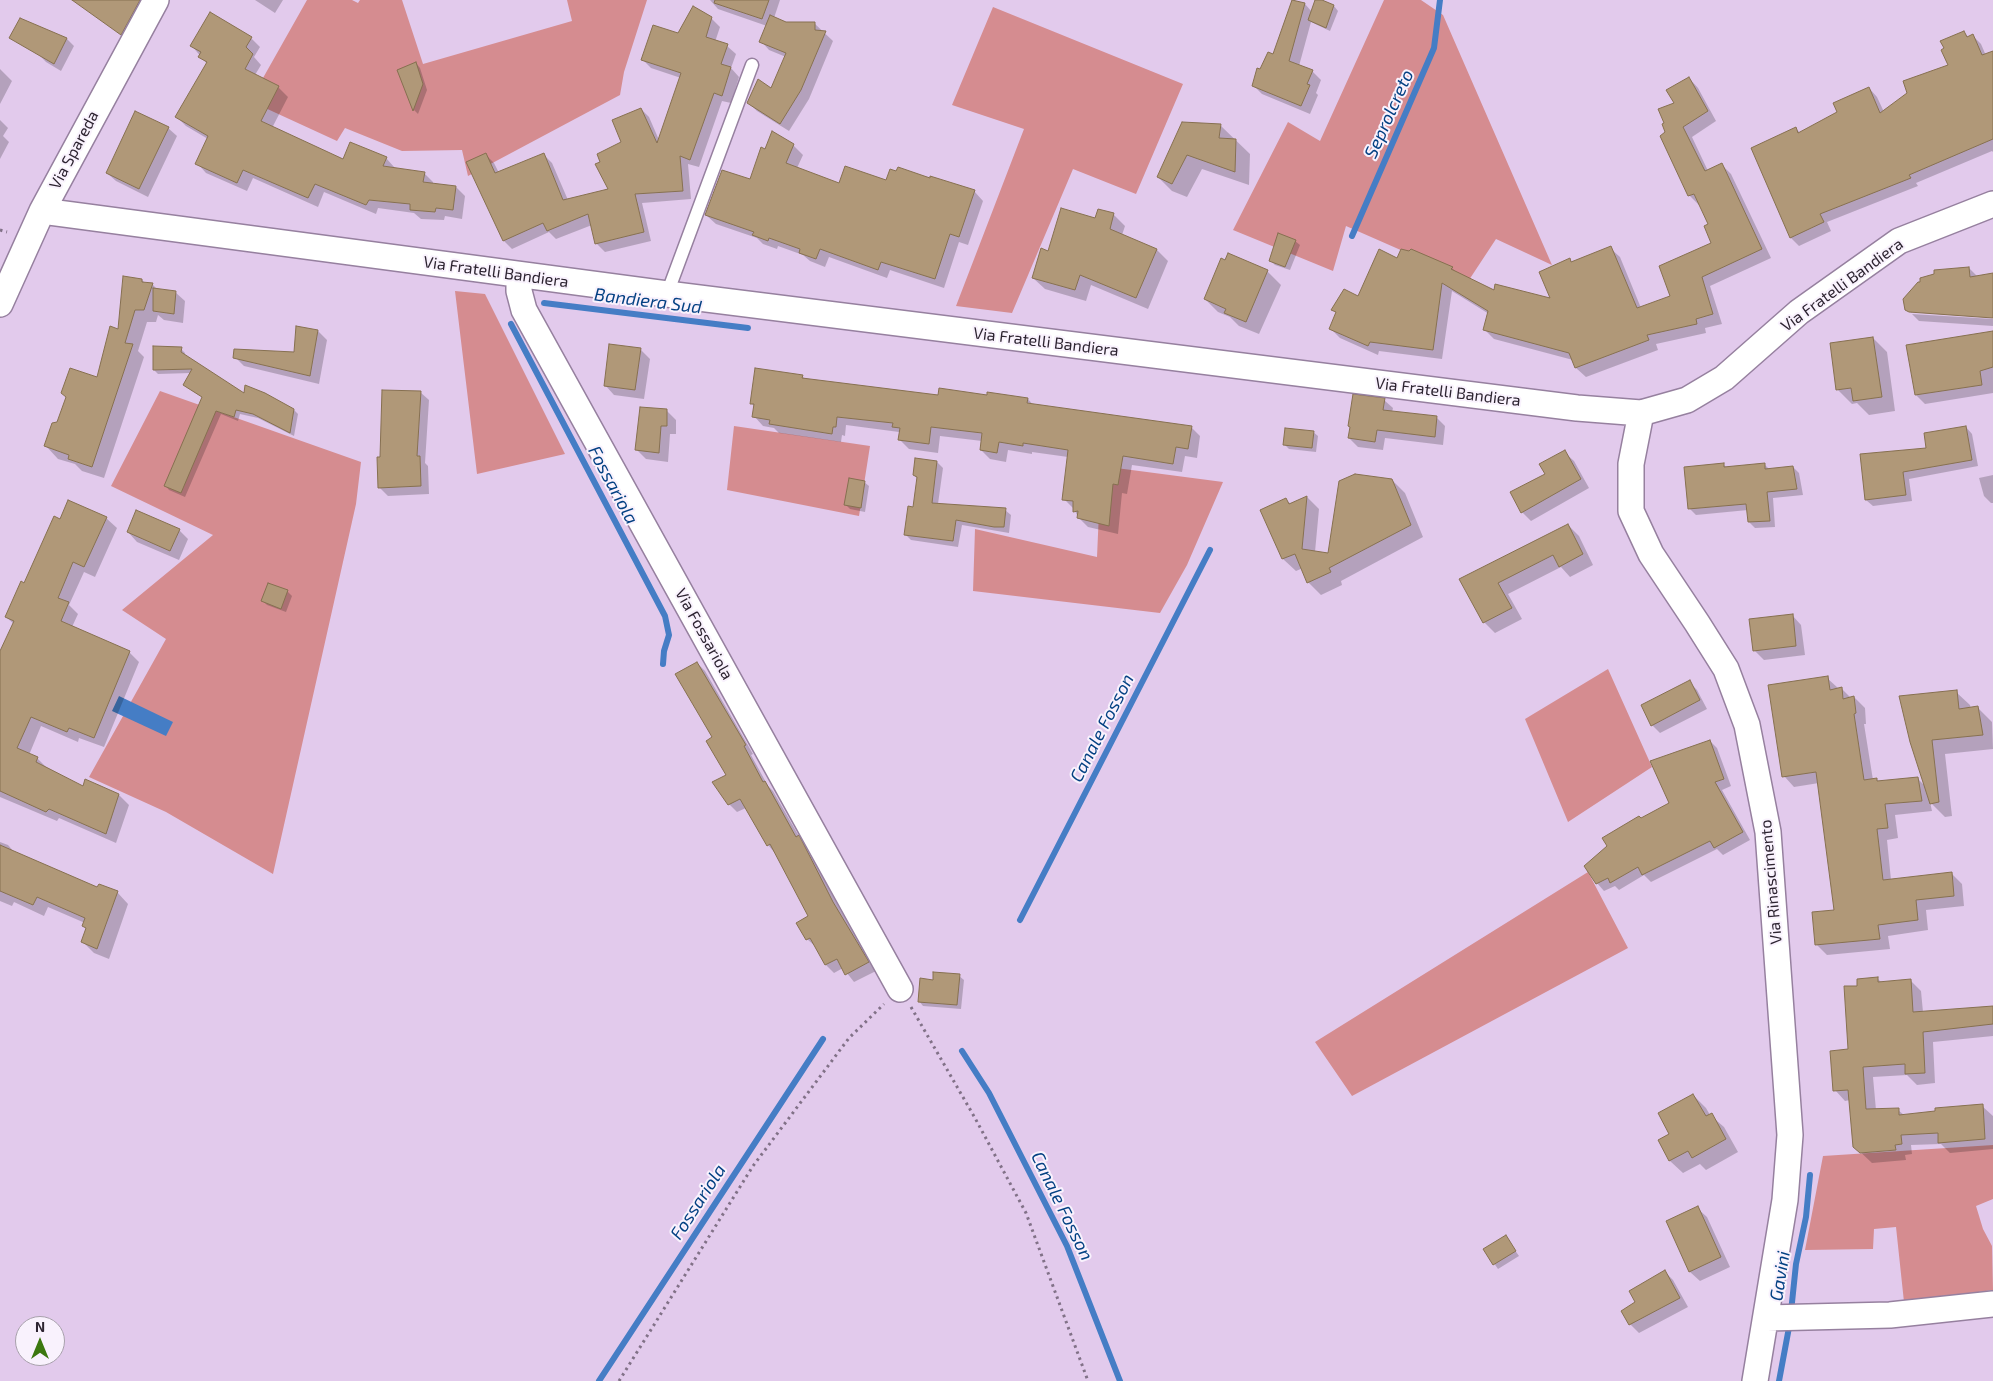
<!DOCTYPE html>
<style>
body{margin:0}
#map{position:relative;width:1993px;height:1381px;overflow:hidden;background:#e2caec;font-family:"Exo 2",sans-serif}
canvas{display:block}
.north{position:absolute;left:15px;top:1316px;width:50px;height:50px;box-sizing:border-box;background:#f9f2fd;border:1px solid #a7a0ab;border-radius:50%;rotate:0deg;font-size:14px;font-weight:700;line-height:20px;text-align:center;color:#2d2431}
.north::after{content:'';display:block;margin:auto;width:18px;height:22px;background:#3c780f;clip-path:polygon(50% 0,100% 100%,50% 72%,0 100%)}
</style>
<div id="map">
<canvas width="1993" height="1381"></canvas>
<div class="north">N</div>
</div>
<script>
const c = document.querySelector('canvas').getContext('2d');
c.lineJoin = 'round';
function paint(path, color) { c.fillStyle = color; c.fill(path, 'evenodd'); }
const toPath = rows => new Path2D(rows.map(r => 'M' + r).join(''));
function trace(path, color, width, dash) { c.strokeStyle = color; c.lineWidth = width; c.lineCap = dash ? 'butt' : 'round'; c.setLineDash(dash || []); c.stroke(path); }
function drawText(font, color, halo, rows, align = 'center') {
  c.font = font + ' "Exo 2",sans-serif'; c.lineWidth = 4; c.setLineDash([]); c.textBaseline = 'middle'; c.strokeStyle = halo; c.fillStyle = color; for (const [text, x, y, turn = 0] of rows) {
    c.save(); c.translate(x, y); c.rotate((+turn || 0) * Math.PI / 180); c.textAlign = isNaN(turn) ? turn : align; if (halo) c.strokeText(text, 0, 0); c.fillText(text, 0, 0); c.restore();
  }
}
paint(toPath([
 [307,0,352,0,358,3,360,0,402,0,423,64,572,21,567,0,647,0,624,72,620,95,468,176,462,150,402,151,345,128,337,141,250,101],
 [1384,0,1421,0,1443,15,1552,265,1496,239,1469,280,1346,226,1333,271,1233,230,1288,122,1320,141],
 [993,7,1183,84,1136,194,1073,169,1012,313,956,306,1024,129,952,105],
 [455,291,485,294,565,454,477,474],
 [160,391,361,462,356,504,273,874,166,812,89,777,166,639,122,610,213,535,111,486],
 [734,426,870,446,859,516,727,490],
 [1101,466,1223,482,1187,565,1160,613,973,591,975,529,1097,557],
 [1608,669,1652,767,1568,822,1525,719],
 [1588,872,1628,948,1352,1096,1315,1042],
 [1993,1145,1993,1199,1976,1206,1983,1229,1992,1246,1993,1290,1904,1302,1896,1227,1874,1229,1873,1249,1805,1250,1823,1156]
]), '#d58c90');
paint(toPath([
 [119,696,173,722,166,736,112,711]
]), '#457dc5');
paint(toPath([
 [255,0,283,0,275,13],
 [710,0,780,0,774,18,786,23,814,23,833,41,809,99,789,131,757,111,748,102,772,89,786,57,769,50,761,41,767,26,718,9],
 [1317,0,1334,6,1338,11,1330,31,1311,22,1299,66,1312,71,1321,80,1316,93,1318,95,1310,114,1262,94,1253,85,1261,71,1274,56,1305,4,1312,12],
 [711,18,720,27,715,42,727,46,736,54,731,68,739,77,731,103,722,101,699,167,688,164,691,199,642,203,651,241,605,252,596,243,592,225,556,239,549,232,512,249,504,241,468,162,486,155,494,163,499,173,543,154,552,163,568,200,610,190,623,143,641,109,649,117,659,140,681,78,651,68,643,60,678,34],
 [15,30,67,39,74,46,61,71,46,62],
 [1964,32,1969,38,1973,36,1981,44,1993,72,1993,152,1992,151,1916,183,1918,186,1827,222,1831,231,1799,246,1791,238,1752,148,1796,128,1800,133,1839,112,1869,88,1877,97,1884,112,1950,65],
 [251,38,260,47,254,57,261,65,255,75,278,87,288,97,272,128,344,160,386,158,395,168,395,169,424,173,433,182,433,184,456,187,465,196,462,219,445,216,444,220,421,219,414,213,378,208,376,214,324,192,318,207,253,178,247,191,206,173,197,163,208,139,186,126,176,116,207,64,192,46],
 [416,63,420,68,427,90,418,114,414,110,399,70],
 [0,69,12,81,0,104],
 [1689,78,1698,88,1716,121,1692,137,1708,171,1722,165,1731,174,1771,258,1710,286,1722,324,1705,328,1706,333,1656,344,1658,350,1586,377,1576,368,1573,360,1494,339,1485,330,1489,314,1452,291,1442,359,1379,351,1378,355,1340,338,1330,328,1337,313,1333,309,1359,298,1398,260,1452,268,1458,274,1494,292,1552,300,1569,260,1572,263,1610,248,1620,257,1641,308,1672,297,1713,243,1710,225,1700,204,1699,205,1689,195,1667,132,1675,104],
 [0,120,8,128,3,136,9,142,0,159],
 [1221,126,1250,154,1249,185,1202,169,1187,197,1172,191,1158,177],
 [168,128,177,136,148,197,116,181,107,173],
 [773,133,793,145,803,155,797,168,840,185,930,180,974,191,983,201,968,245,959,242,944,288,890,270,887,278,829,257,825,267,810,261,803,255,778,246,777,249,763,244,757,238,716,224,706,215,750,181],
 [1113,214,1125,226,1122,235,1157,250,1168,261,1148,309,1091,285,1086,301,1045,289,1033,278,1049,252,1096,220],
 [1295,241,1300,245,1290,270,1275,265,1270,260],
 [1228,255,1267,271,1281,285,1259,334,1239,326,1230,317,1218,312,1205,299],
 [1969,268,1978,277,1993,274,1993,317,1912,311,1912,313,1904,305],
 [142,280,146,284,152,284,158,290,175,292,185,301,183,323,164,320,158,315,156,322,147,322,138,351,144,357,104,478,82,471,75,464,58,459,46,446,58,423,98,379],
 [1912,314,1993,319,1993,326,1919,321],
 [318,331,327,340,319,384,244,366,235,357,295,353],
 [1993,333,1993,393,1925,404,1916,395],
 [1873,338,1887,352,1895,411,1869,415,1857,403,1852,404,1838,390],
 [181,349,185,353,185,356,245,396,294,410,298,414,294,436,258,418,240,414,238,421,221,414,185,497,169,490,165,485,203,398,184,385,191,373,158,374,154,370],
 [640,349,650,359,644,399,614,395,605,385],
 [802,376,806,380,939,396,988,396,1028,399,1034,406,1191,427,1200,436,1197,458,1185,456,1182,472,1132,465,1127,494,1122,493,1118,534,1088,527,1078,517,1074,509,1064,499,1068,457,1032,452,1032,454,1008,450,1006,462,990,459,981,450,982,441,940,436,938,453,909,449,899,439,900,433,899,432,846,425,845,436,842,435,841,442,779,433,774,428,763,426,754,416,755,407,751,403],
 [420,392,429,400,425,463,428,466,429,494,388,496,379,487,381,458],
 [1384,400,1393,408,1392,412,1436,417,1445,426,1443,445,1385,438,1383,450,1358,447,1349,438],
 [667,411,676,420,676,434,670,434,668,462,646,459,637,450],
 [1966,427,1972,434,1978,466,1909,479,1912,501,1873,506,1866,500,1928,449],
 [1313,432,1318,436,1316,452,1289,449,1285,445],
 [1564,452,1574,461,1589,488,1531,521,1522,512],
 [916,459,937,462,943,468,938,504,1005,510,1011,515,1009,533,962,525,958,547,911,540,905,534,914,508,918,479,914,475],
 [1724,465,1727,468,1765,465,1770,470,1793,467,1799,473,1803,495,1773,498,1775,527,1755,528,1749,522,1748,510,1696,515,1689,508],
 [1993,475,1993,503,1991,503,1984,496,1979,478],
 [1392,480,1405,493,1423,537,1341,581,1342,585,1321,595,1308,582,1303,568,1296,571,1283,559,1262,511,1286,500,1291,504,1307,497,1319,509,1315,552,1329,554],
 [864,482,869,486,865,512,850,509,846,505],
 [106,518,117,528,95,577,84,572,69,605,78,614,72,627,129,652,139,662,104,747,79,738,78,742,41,726,29,755,37,758,47,768,84,788,119,795,129,805,116,843,59,818,57,821,0,797,0,654,14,624,6,617,61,520],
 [1568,525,1579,536,1593,565,1570,577,1561,567,1508,594,1522,619,1495,633,1484,622,1461,580],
 [179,530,188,539,179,560,137,542,128,532],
 [269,584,288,592,292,596,286,612,267,605,263,601],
 [1792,615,1801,625,1805,655,1764,660,1754,650],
 [697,663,705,671,753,754,751,755,768,786,773,791,800,838,806,845,841,911,876,971,854,982,843,968,834,973,826,965,816,947,807,939,809,917,775,853,768,845,746,808,737,812,729,804,728,776,714,737],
 [1827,678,1838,688,1841,688,1851,698,1854,697,1865,708,1866,724,1864,724,1873,780,1876,779,1879,782,1917,778,1926,787,1911,742,1956,692,1970,705,1971,709,1978,708,1992,722,1993,749,1945,754,1952,816,1945,817,1930,802,1932,811,1895,815,1898,838,1887,840,1891,880,1951,873,1962,884,1964,906,1926,910,1928,930,1888,936,1890,949,1827,955,1816,944,1835,911,1819,783,1794,787,1784,776],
 [1689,682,1697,690,1707,709,1660,733,1652,725],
 [1710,741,1717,748,1731,786,1722,790,1750,840,1723,855,1717,849,1651,882,1644,875,1619,890,1615,886,1604,891,1597,883,1641,819,1671,803],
 [0,842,8,845,15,853,98,889,117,892,128,904,109,959,94,953,83,942,87,929,85,923,48,907,44,916,14,902,12,906,0,901],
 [959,976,964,980,961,1009,923,1006,919,1001,934,981],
 [1878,979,1882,983,1911,981,1921,991,1923,1012,1993,1007,1993,1036,1933,1042,1935,1083,1917,1085,1907,1075,1873,1077,1876,1110,1898,1110,1904,1115,1982,1106,1993,1116,1993,1149,1950,1153,1941,1144,1911,1145,1912,1154,1905,1155,1906,1160,1872,1163,1854,1146,1850,1100,1845,1101,1835,1090,1850,1050,1859,987],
 [1693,1095,1706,1108,1710,1115,1724,1127,1738,1152,1706,1170,1700,1164,1683,1173,1670,1161,1660,1141,1671,1135],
 [1697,1208,1707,1217,1730,1267,1700,1281,1690,1272,1667,1222],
 [1505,1236,1519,1256,1498,1269,1484,1249],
 [1665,1272,1673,1280,1688,1307,1639,1333,1630,1324,1637,1303]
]), '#0003');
trace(toPath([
 [1352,236,1434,48,1440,0],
 [544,303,748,328],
 [511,324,665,616,669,635,664,651,663,664],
 [1020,920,1210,550],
 [962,1051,989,1093,1067,1246,1120,1381],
 [1791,1312,1796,1264,1806,1217,1810,1175],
 [599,1381,823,1039],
 [1779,1381,1790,1322]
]), '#457dc5', 6);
const building = toPath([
 [72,0,140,0,121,35,72,0],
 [715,0,769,0,762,19,714,3,715,0],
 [1292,0,1305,3,1289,61,1313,70,1307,84,1310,85,1301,106,1252,86,1257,68,1260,69,1268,52,1273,54,1292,0],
 [1315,0,1322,0,1334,5,1326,28,1308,20,1315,0],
 [693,6,712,17,706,37,728,44,721,64,731,67,722,96,714,93,690,160,680,156,683,191,635,194,644,232,595,244,588,214,547,231,543,223,503,241,466,162,486,153,495,173,544,153,563,200,608,189,595,164,600,162,597,154,621,142,612,120,641,108,657,143,681,73,641,60,653,25,678,33,693,6],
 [210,12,252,37,246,47,253,54,245,69,279,86,261,121,343,159,350,142,387,157,383,166,425,172,423,182,456,186,453,210,436,208,435,212,410,210,410,204,369,200,366,205,315,184,308,198,243,170,237,183,195,164,208,136,175,117,207,62,198,57,201,52,190,46,210,12],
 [770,15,786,22,815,22,815,30,826,31,801,90,780,124,747,103,758,79,771,88,786,53,759,42,770,15],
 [20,18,67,38,54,64,9,38,20,18],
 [1964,31,1967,37,1973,34,1982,55,1993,51,1993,139,1909,175,1911,178,1820,214,1824,222,1790,238,1751,148,1796,127,1798,133,1837,112,1833,103,1869,87,1880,113,1907,93,1903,81,1948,65,1941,50,1944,48,1940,41,1964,31],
 [416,62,423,84,413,111,397,70,416,62],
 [1689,77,1708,111,1683,127,1705,171,1722,163,1762,249,1702,277,1713,314,1696,319,1697,324,1647,335,1649,340,1575,368,1569,353,1483,330,1488,311,1442,283,1433,350,1370,342,1368,346,1329,329,1336,312,1331,310,1344,289,1358,296,1379,249,1397,258,1401,249,1409,251,1411,249,1453,267,1451,269,1494,290,1495,284,1550,298,1539,272,1570,258,1571,262,1611,246,1637,308,1670,296,1659,266,1711,243,1704,226,1708,224,1694,194,1688,196,1660,136,1665,132,1662,124,1664,123,1658,109,1674,103,1666,90,1689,77],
 [135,111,169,127,139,189,106,173,135,111],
 [1182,122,1221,124,1219,138,1236,139,1235,172,1187,155,1172,184,1157,177,1182,122],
 [772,131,794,144,786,163,839,183,845,166,886,180,890,169,896,171,898,167,930,178,930,176,975,190,959,237,950,234,935,279,881,262,878,270,820,249,816,259,799,253,800,249,769,238,768,241,752,235,754,232,705,215,722,170,750,179,761,147,765,149,772,131],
 [1061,208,1095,218,1098,209,1114,213,1110,229,1157,249,1136,298,1080,275,1075,290,1032,278,1041,248,1048,251,1061,208],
 [1278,233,1296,240,1285,267,1269,261,1278,233],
 [1228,253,1268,270,1246,322,1224,313,1226,309,1204,299,1221,258,1225,260,1228,253],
 [1969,267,1970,277,1993,273,1993,318,1909,312,1905,310,1903,299,1918,282,1920,282,1920,278,1934,274,1934,270,1969,267],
 [123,276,142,279,142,282,153,283,144,310,135,310,125,343,133,344,92,467,68,459,69,455,44,446,52,423,57,422,66,397,61,393,70,368,97,377,110,326,118,329,123,276],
 [153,288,176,291,174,314,153,311,153,288],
 [296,326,318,330,310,376,233,358,234,349,294,352,296,326],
 [1993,331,1993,367,1980,371,1982,385,1915,395,1906,345,1993,331],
 [1873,337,1882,397,1853,401,1851,388,1836,390,1830,343,1873,337],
 [609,344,641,348,635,390,604,386,609,344],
 [153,346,182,347,181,352,244,393,245,385,265,393,294,409,290,433,253,414,236,410,234,417,216,411,181,493,164,486,202,397,183,385,192,369,153,370,153,346],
 [755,368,803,375,802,378,938,395,939,388,987,395,987,392,1028,398,1027,403,1192,426,1188,449,1176,447,1173,464,1123,456,1118,485,1113,484,1109,526,1077,518,1078,511,1073,512,1073,501,1062,500,1068,450,1023,443,1023,446,999,442,997,453,980,450,982,433,931,427,929,444,898,440,900,428,892,427,893,423,837,417,836,427,833,427,832,434,769,424,770,420,752,417,754,404,750,404,755,368],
 [382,390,421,391,417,456,420,456,421,486,378,488,377,457,380,457,382,390],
 [1353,394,1385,398,1383,410,1437,416,1435,437,1377,430,1375,442,1348,438,1350,427,1348,426,1353,394],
 [640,407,667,409,667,426,661,426,659,453,635,450,640,407],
 [1966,426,1972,460,1903,472,1906,495,1865,500,1860,454,1926,448,1924,433,1966,426],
 [1285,428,1314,431,1312,448,1283,445,1285,428],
 [1565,450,1581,479,1521,513,1510,492,1545,474,1539,464,1565,450],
 [915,458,937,461,932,503,1006,508,1004,527,994,527,956,520,953,541,904,535,908,506,913,507,917,477,913,475,915,458],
 [1724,463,1724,467,1765,463,1765,469,1793,466,1797,489,1767,492,1770,521,1748,522,1746,504,1688,509,1684,467,1724,463],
 [1355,474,1392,479,1411,525,1329,568,1331,572,1307,583,1295,554,1282,559,1260,510,1286,498,1289,504,1307,496,1302,549,1328,553,1339,481,1355,474],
 [849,478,865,481,861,508,844,505,849,478],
 [68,500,107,517,84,567,73,562,58,598,69,602,61,621,130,651,94,738,69,728,67,732,31,717,17,748,38,757,36,762,83,786,85,779,119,794,106,834,49,809,46,812,0,791,0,651,14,621,5,617,21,581,24,583,54,516,60,519,68,500],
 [136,510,180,529,170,551,127,532,136,510],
 [1568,524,1583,554,1559,567,1553,555,1498,583,1512,608,1483,623,1459,579,1568,524],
 [268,583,288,590,281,609,261,601,268,583],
 [1793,614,1796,646,1753,651,1749,619,1793,614],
 [697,662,746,745,744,746,763,782,765,781,796,837,799,835,833,902,869,962,845,975,837,959,825,965,810,938,806,940,796,923,808,916,770,844,767,846,740,799,728,805,712,782,726,775,706,741,712,737,675,674,697,662],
 [1828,676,1830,690,1842,687,1843,699,1854,696,1856,713,1854,714,1864,780,1877,778,1877,781,1918,777,1922,801,1885,804,1888,828,1877,829,1883,880,1952,872,1954,896,1916,900,1918,920,1878,925,1880,939,1815,945,1812,912,1834,910,1816,772,1782,777,1768,685,1828,676],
 [1690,680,1700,700,1651,726,1641,705,1690,680],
 [1957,690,1959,709,1978,706,1983,735,1932,740,1939,802,1930,804,1910,742,1899,696,1957,690],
 [1710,740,1724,779,1715,782,1743,832,1714,848,1710,841,1642,875,1638,867,1610,883,1608,878,1596,884,1584,866,1607,846,1602,838,1639,816,1641,818,1669,803,1650,761,1710,740],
 [0,845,97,887,99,884,118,891,97,949,81,942,86,928,82,926,85,918,37,897,33,905,0,891,0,845],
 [933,972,960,974,957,1005,918,1002,920,978,933,980,933,972],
 [1878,977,1878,982,1911,979,1913,1012,1993,1006,1993,1024,1923,1032,1925,1073,1905,1074,1905,1064,1863,1067,1866,1109,1899,1108,1899,1115,1935,1111,1935,1108,1983,1104,1985,1139,1938,1143,1938,1133,1901,1135,1902,1144,1895,1145,1896,1150,1860,1153,1853,1147,1848,1090,1833,1091,1830,1051,1848,1049,1844,986,1857,986,1857,979,1878,977],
 [1693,1094,1706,1116,1712,1113,1726,1139,1692,1158,1688,1151,1669,1161,1658,1140,1669,1134,1658,1113,1693,1094],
 [1698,1206,1721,1257,1689,1272,1666,1221,1698,1206],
 [1506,1235,1516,1251,1493,1265,1483,1249,1506,1235],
 [1665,1270,1680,1298,1629,1325,1621,1311,1635,1302,1629,1291,1665,1270]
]);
paint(building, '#b09878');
trace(building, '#867050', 1);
const service = toPath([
 [667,294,752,65]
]);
const minor = toPath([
 [42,211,667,294,1577,408,1641,413,1687,400,1724,378,1799,312,1899,241,1993,204],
 [519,276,519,291,524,310,900,989],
 [0,304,42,211,156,0],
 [1641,413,1631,464,1631,511,1651,554,1697,623,1726,669,1747,725,1768,832,1790,1135,1785,1200,1755,1381],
 [1767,1318,1890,1315,1993,1304]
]);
trace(service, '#96809f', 15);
trace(minor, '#96809f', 28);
trace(toPath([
 [0,230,7,232],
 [911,1007,975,1118,1026,1213,1088,1381],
 [619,1381,753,1166,849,1038,884,1004]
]), '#817187', 3, [2.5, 4]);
trace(service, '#fff', 12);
trace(minor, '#fff', 25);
drawText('16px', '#2d2431', '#f9f2fd', [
 ["Via Spareda",74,150,-62],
 ["Via Fratelli Bandiera",496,272,8],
 ["Via Fratelli Bandiera",1842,285,-36],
 ["Via Fratelli Bandiera",1046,342,7],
 ["Via Fratelli Bandiera",1448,392,7],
 ["Via Fossariola",704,634,61],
 ["Via Rinascimento",1771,882,-95]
]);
drawText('italic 18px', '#044183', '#f9f2fd', [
 ["Seprolcreto",1389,114,-66],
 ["Bandiera Sud",648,301,7],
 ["Fossariola",613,485,62],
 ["Canale Fosson",1102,728,-63],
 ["Fossariola",698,1202,-57],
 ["Canale Fosson",1062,1206,64],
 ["Gavini",1780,1276,-81]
]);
</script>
